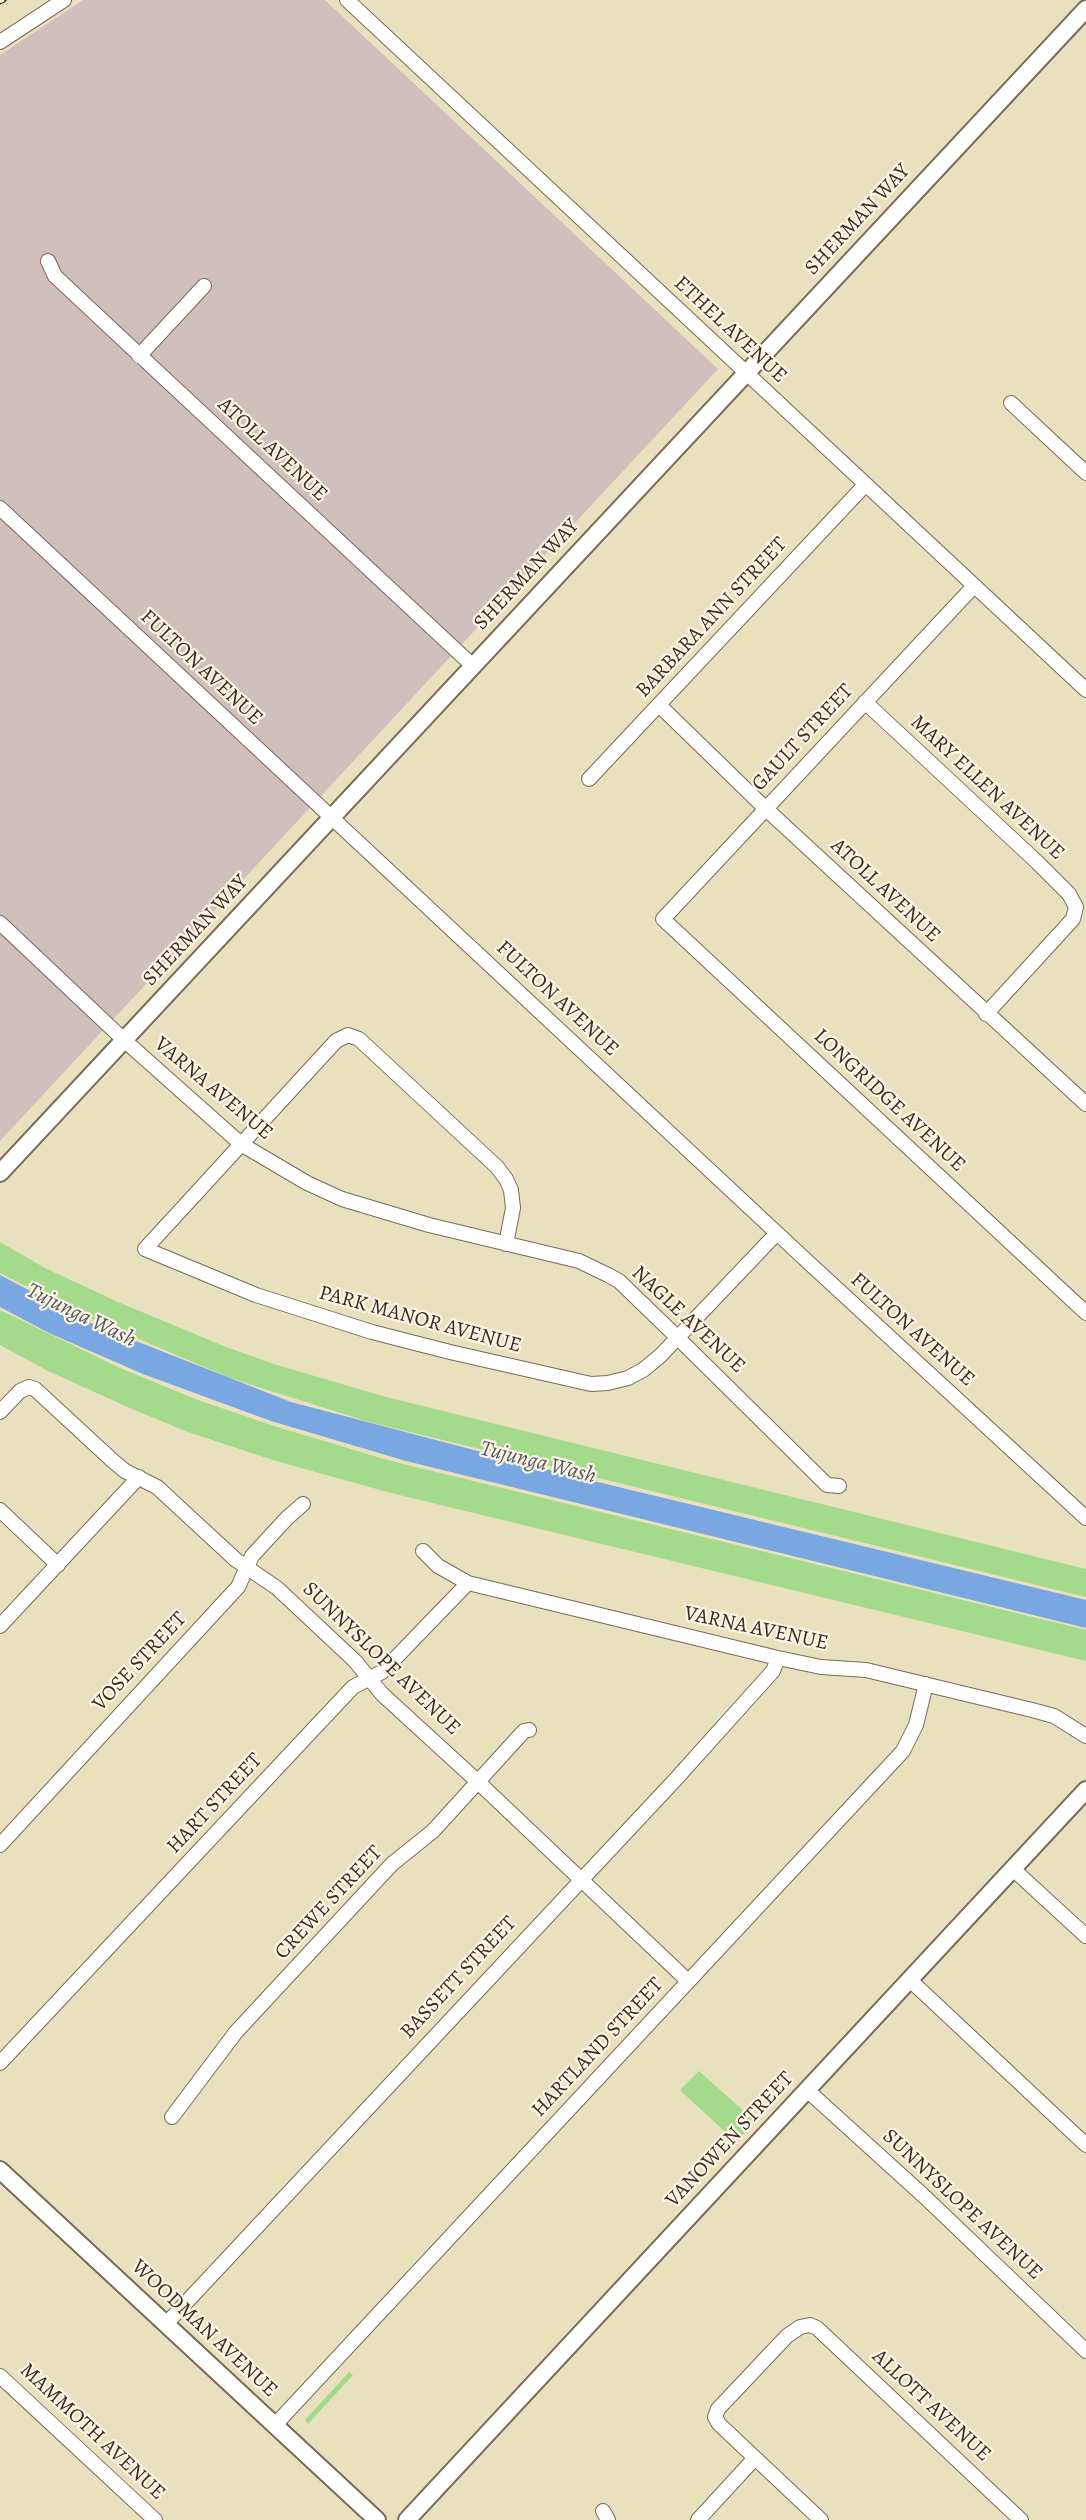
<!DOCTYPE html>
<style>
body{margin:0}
canvas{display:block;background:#e9e1be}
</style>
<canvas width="1086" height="2520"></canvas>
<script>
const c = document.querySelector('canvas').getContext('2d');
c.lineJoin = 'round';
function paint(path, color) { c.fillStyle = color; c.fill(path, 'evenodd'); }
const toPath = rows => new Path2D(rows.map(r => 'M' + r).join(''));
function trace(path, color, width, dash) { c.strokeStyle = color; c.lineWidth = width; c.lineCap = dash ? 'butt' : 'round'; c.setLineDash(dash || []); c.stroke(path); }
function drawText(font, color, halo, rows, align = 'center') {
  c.font = font + ' Alegreya,serif'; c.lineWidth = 4.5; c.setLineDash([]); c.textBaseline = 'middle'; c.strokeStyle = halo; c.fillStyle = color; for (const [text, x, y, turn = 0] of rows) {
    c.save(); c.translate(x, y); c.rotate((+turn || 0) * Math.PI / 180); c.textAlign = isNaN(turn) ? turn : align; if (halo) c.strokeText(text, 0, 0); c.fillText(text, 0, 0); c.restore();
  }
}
paint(toPath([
 [83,0,325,0,718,369,0,1141,0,55]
]), '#d1bfbe');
paint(toPath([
 [0,1242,45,1268,118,1302,226,1347,277,1365,386,1397,1086,1569,1086,1597,369,1422,230,1378,83,1315,0,1273],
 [0,1310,120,1368,198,1400,277,1427,391,1461,1086,1630,1086,1661,391,1493,276,1461,188,1432,132,1409,48,1371,0,1345],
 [699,2071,755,2121,736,2142,680,2090],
 [349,2372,353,2375,308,2424,305,2420]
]), '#a3da8b');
paint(toPath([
 [0,1275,95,1325,291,1402,573,1476,1086,1600,1086,1628,406,1461,271,1421,143,1374,49,1333,0,1307]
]), '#79a7e2');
const minor = toPath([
 [347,0,1086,690],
 [0,42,64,0],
 [48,261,55,276,102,320,473,666],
 [139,356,204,286],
 [1011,403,1086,473],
 [0,508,808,1262,1086,1518],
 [974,586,663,919,1086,1313],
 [865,702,1037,862,1069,894,1076,907,1073,919,986,1014],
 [659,705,765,808,1086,1104],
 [589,779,865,485],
 [0,923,124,1040,241,1144,307,1183,342,1199,429,1225,579,1261,608,1275,619,1281,678,1338,827,1485,839,1486],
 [506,1244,513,1208,511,1190,506,1179,497,1167,359,1039,348,1035,336,1041,145,1249,256,1295,372,1332,450,1352,591,1384,608,1383,628,1378,643,1370,660,1356,777,1233],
 [0,1412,20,1391,29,1387,35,1389,113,1461,125,1471,157,1487,236,1560,277,1588,355,1661,382,1694,477,1781,688,1981],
 [0,1510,58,1565],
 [423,1551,438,1566,468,1583,778,1658,821,1667,866,1670,1032,1710,1054,1716,1086,1736],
 [0,1626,139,1477],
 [0,1845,238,1587,252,1556,287,1518,303,1504],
 [1013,1869,1086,1936],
 [910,1980,1086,2145],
 [0,2063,353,1687,382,1672,468,1583],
 [807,2090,926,2198,1086,2351],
 [172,2117,236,2032,392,1864,433,1831,524,1731,529,1730],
 [166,2324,675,1780,773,1671,778,1658],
 [0,2376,155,2520],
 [274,2426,903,1751,916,1725,926,1684],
 [603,2511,608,2520],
 [698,2520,755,2458],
 [821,2520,719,2424,715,2417,718,2409,787,2336,800,2327,810,2325,817,2328,1021,2520]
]);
const major = toPath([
 [0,1173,1086,9],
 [0,2170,377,2520],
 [407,2520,1086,1790]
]);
trace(minor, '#786a56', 16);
trace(major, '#786a56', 20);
trace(minor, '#fff', 14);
trace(major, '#fff', 16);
const rail = toPath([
 [0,2,4,0]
]);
trace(rail, '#3b2a1e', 5);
trace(rail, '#fcf5e5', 3, [9]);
drawText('21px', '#3b2a1e', '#fcf5e5', [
 ["SHERMAN WAY",858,220,-47],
 ["ETHEL AVENUE",730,330,43],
 ["ATOLL AVENUE",272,450,43],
 ["SHERMAN WAY",527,575,-47],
 ["BARBARA ANN STREET",712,618,-47],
 ["FULTON AVENUE",201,668,43],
 ["GAULT STREET",803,738,-47],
 ["MARY ELLEN AVENUE",987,788,43],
 ["ATOLL AVENUE",885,891,43],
 ["SHERMAN WAY",196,931,-47],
 ["FULTON AVENUE",557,999,43],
 ["VARNA AVENUE",213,1089,40],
 ["LONGRIDGE AVENUE",889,1101,43],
 ["PARK MANOR AVENUE",420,1320,15],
 ["NAGLE AVENUE",688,1320,43],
 ["FULTON AVENUE",912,1330,42],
 ["VARNA AVENUE",756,1629,12],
 ["SUNNYSLOPE AVENUE",381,1659,44],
 ["VOSE STREET",140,1662,-47],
 ["HART STREET",215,1804,-47],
 ["CREWE STREET",329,1903,-47],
 ["BASSETT STREET",459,1978,-47],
 ["HARTLAND STREET",598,2048,-47],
 ["VANOWEN STREET",730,2140,-47],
 ["SUNNYSLOPE AVENUE",962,2205,43],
 ["WOODMAN AVENUE",204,2329,43],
 ["ALLOTT AVENUE",931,2406,43],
 ["MAMMOTH AVENUE",92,2432,43]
]);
drawText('italic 22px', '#515663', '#fcf5e5', [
 ["Tujunga Wash",81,1316,26],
 ["Tujunga Wash",538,1463,14]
]);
</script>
